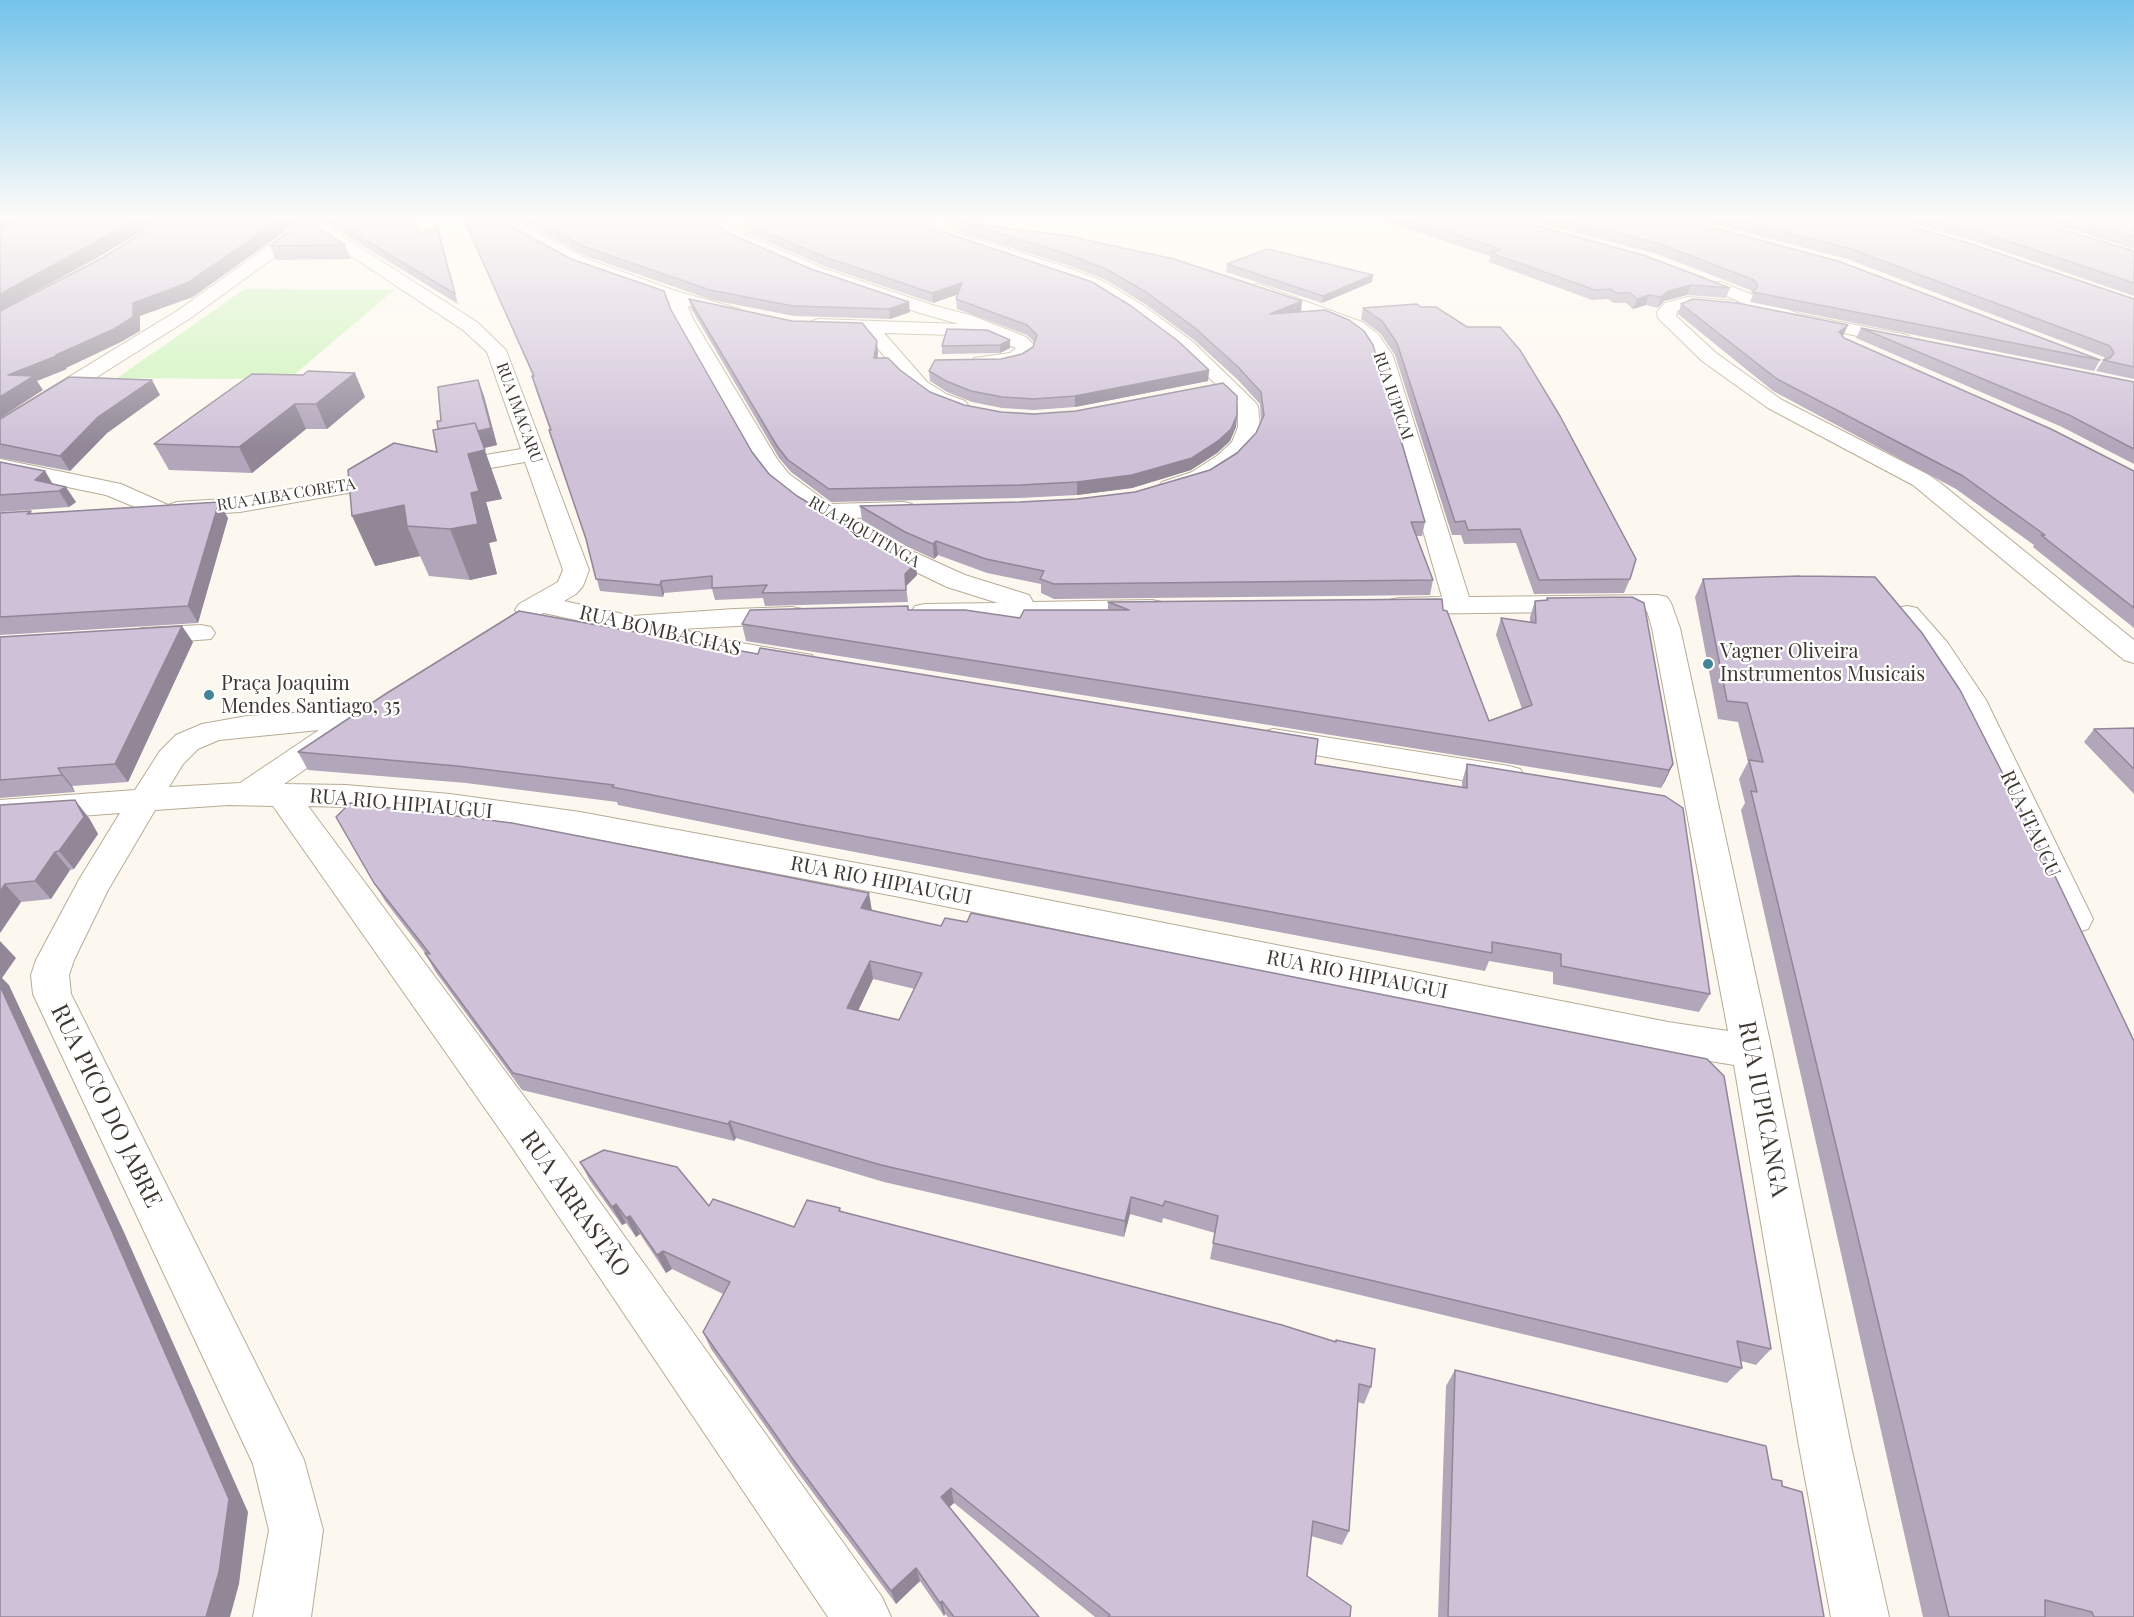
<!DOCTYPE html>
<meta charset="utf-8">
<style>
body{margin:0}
canvas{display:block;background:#fdf8ef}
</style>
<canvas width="2134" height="1617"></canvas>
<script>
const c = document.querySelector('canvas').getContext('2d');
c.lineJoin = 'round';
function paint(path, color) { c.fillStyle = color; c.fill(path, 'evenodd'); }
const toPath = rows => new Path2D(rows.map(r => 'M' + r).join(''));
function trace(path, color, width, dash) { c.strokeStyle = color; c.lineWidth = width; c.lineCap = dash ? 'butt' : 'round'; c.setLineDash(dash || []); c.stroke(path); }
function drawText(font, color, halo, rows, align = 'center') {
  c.font = font + ' "Playfair Display",serif'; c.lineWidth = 4.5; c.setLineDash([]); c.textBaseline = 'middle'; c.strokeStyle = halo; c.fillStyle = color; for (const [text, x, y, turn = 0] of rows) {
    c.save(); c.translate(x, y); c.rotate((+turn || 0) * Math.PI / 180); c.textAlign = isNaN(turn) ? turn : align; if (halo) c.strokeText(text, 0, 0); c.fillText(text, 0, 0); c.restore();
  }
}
paint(toPath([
 [245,289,394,290,289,379,117,378]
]), '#ccf3b9');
const street = toPath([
 [305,220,317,220,477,322,506,350,589,570,583,586,576,594,564,601,632,616,734,609,792,607,802,609,806,615,802,621,792,623,681,629,717,639,812,655,816,661,812,667,802,670,715,655,627,631,544,613,529,618,519,616,515,610,519,604,558,582,563,570,525,462,444,476,436,474,433,469,436,464,444,462,521,449,487,352,463,330,312,230,189,319,8,433,0,434,0,419,177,311,305,220],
 [494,220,513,220,587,259,673,290,739,309,742,313,739,317,733,318,688,306,693,319,777,459,789,474,830,504,904,502,912,504,916,509,912,514,904,516,853,518,905,548,965,575,1029,595,1033,602,1152,600,1162,602,1166,608,1162,614,1152,616,925,620,915,618,911,612,915,606,925,604,998,603,947,587,887,558,800,506,773,484,756,462,675,319,668,300,575,267,494,220],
 [701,220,720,220,743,234,825,269,932,305,973,316,1026,337,1036,347,1034,353,1022,362,981,368,974,366,971,362,974,358,1010,353,1016,348,988,336,884,333,927,382,946,394,965,401,968,405,965,409,958,411,932,402,913,390,864,332,819,331,812,329,810,325,812,321,819,319,959,324,920,313,813,277,731,240,701,220],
 [893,220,916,220,1069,268,1105,282,1144,306,1193,342,1255,402,1258,406,1260,427,1253,445,1234,465,1208,482,1170,494,1162,492,1158,487,1162,482,1192,472,1218,455,1232,442,1238,427,1238,407,1221,389,1179,350,1132,314,1093,290,1057,276,896,223,893,220],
 [1721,282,1799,314,1902,334,1909,336,1911,340,1909,344,1902,346,1826,329,1824,333,1817,335,1810,333,1715,291,1712,287,1715,283,1721,282],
 [1258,284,1362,322,1378,334,1393,356,1469,597,1658,595,1667,597,1671,603,1680,628,1772,1051,1851,1446,1889,1617,1831,1617,1799,1446,1734,1065,1668,1054,900,897,580,836,450,816,346,807,308,806,540,1118,882,1597,891,1617,828,1617,510,1144,273,806,228,805,155,810,108,890,74,960,69,975,71,994,304,1460,323,1530,311,1617,253,1617,269,1530,253,1464,33,994,31,975,36,960,80,878,120,813,0,822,0,800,135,790,160,751,176,735,202,724,247,716,358,709,369,711,373,718,369,725,352,728,354,731,350,738,284,784,346,785,450,794,580,812,900,871,1668,1022,1728,1031,1652,628,1647,611,1399,614,1389,612,1386,606,1389,600,1399,598,1442,597,1373,356,1364,342,1348,330,1252,293,1249,289,1252,285,1258,284],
 [319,730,240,783,169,787,183,764,198,749,219,740,319,730],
 [1688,297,1735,301,1738,305,1735,309,1689,307,1677,311,1676,316,1716,353,1782,400,1929,475,1943,485,2134,640,2134,663,2124,660,1913,485,1768,408,1702,361,1658,318,1657,312,1665,303,1688,297],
 [0,459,121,484,168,505,177,502,240,498,393,471,401,473,405,478,401,483,393,485,240,512,177,516,168,514,159,517,106,495,0,473,0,459],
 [1907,606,1917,608,1947,642,1986,700,2093,919,2088,929,2075,933,2062,929,1956,700,1926,653,1893,614,1897,608,1907,606],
 [201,625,211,627,215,633,211,639,143,644,133,642,129,636,133,630,143,628,201,625],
 [1273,729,1509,766,1520,769,1525,777,1520,785,1509,788,1262,746,1258,739,1262,732,1273,729]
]);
trace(street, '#b7ac95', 2);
paint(street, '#fff');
paint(toPath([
 [324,220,409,220,421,233,440,236,458,304,326,223],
 [464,220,571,259,671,310,752,452,769,474,797,496,917,575,906,586,908,602,765,606,763,598,715,600,712,589,664,593,663,597,600,591,587,543,550,430,535,387,532,376,533,376],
 [518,220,710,220,728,233,910,312,890,319,794,316,712,300,588,257],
 [951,220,967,220,973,224,1301,312,1425,522,1422,536,1416,536,1433,580,1430,595,1054,599,1041,593,1041,584,987,573,938,555,934,559,906,546,862,520,860,506,1020,502,1077,499,1135,492,1210,470,1237,453,1256,433,1261,420,1260,404,1237,379,1194,340,1145,304,1106,280,1070,266,951,229],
 [1380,220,1516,220,1730,288,1726,298,1687,295,1664,301,1658,308,1646,305,1633,309,1626,303,1613,303,1608,299,1592,300,1489,262,1490,256],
 [1530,220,1684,220,2100,360,2094,371,1750,302,1753,294,1750,290,1657,254],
 [1698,220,1887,220,2134,299,2134,379,2096,371,2103,360,2105,360,2104,357,1847,259],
 [1899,220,2031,220,2134,251,2134,296,1977,242],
 [2041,220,2134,220,2134,249],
 [744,223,1209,370,1208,381,1075,407,1034,410,1002,408,972,402,947,392,930,381,929,371,1001,359,1022,354,1033,347,1035,343,1027,335,957,309,956,299,958,294,933,303,826,267,745,232],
 [345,245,351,259,276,260,270,246],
 [1227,264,1372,282,1322,303,1226,272],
 [689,299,878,352,877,358,900,370,930,392,964,405,1001,412,1034,414,1237,415,1236,427,1230,441,1217,453,1191,470,1132,488,1077,495,1020,498,831,502,791,472,779,458,692,310],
 [1417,304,1630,579,1624,593,1534,594,1516,543,1464,544,1461,535,1452,535,1395,355,1380,333,1361,319,1363,308],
 [1681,304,1843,336,1844,338,2134,471,2134,628,2033,547,2034,545,1956,489,1773,391,1678,314],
 [1861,328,2134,382,2134,464,2062,427,1856,338],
 [1010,340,1010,348,1000,353,942,354,942,346],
 [252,374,365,397,327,429,306,429,252,473,169,470,154,444],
 [478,380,484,396,497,445,484,448,502,499,486,502,497,541,489,543,497,574,470,580,429,576,420,556,375,566,437,452,438,429,441,421],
 [160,395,107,433,70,471,0,458,0,419],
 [0,462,45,471,53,484,76,502,69,507,0,512],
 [31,511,32,514,228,518,198,623,0,635,0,513],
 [1703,579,2134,1617,1923,1617,1741,810,1745,803,1739,779,1748,762,1738,722,1718,719,1695,597],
 [1547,598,1673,764,1665,781,1661,788,746,641,742,624,908,610,1020,618,1108,610,1108,602,1443,610,1489,721,1522,709,1496,635,1501,618,1530,622,1530,617,1535,601,1546,600],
 [0,637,193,642,128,782,72,786,75,792,0,798],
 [2134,728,2134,794,2084,742,2094,729],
 [298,752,1315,764,1462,787,1462,782,1467,764,1710,994,1699,1012,1553,984,1553,972,1489,961,1485,971,802,842,618,805,617,802,466,783,308,770],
 [0,805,89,818,98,834,74,869,70,870,51,899,21,902,0,933],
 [336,817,872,911,1771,1349,1756,1365,1741,1361,1742,1368,1727,1383,1210,1259,1215,1233,1163,1218,1162,1223,1130,1214,1124,1237,884,1182,736,1138,734,1141,522,1090,435,971,425,953,385,901],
 [873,979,915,989,899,1020,858,1010],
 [580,1162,709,1206,794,1227,840,1208,841,1212,1335,1342,1336,1340,1371,1387,1364,1404,1358,1402,1349,1531,1342,1545,1311,1536,1307,1576,1350,1617,1095,1617,954,1503,949,1507,1039,1617,948,1617,945,1614,944,1616,920,1581,896,1604,799,1474,711,1349,703,1332,723,1294,672,1269,666,1273,640,1234,636,1237,626,1223,622,1225,590,1181],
 [1455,1370,1772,1479,1782,1486,1824,1617,1438,1617,1446,1386]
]), '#b2a6ba');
paint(toPath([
 [0,220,20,220,0,230],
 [134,220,160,220,97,258,0,311,0,294],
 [279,220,301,220,193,297,140,316,140,331,121,342,66,368,67,369,37,381,43,390,0,418,0,397,8,375,56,355,133,303],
 [1373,275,1372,282,1322,303,1323,296],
 [962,283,962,293,933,303,932,293],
 [1691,285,1687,295,1664,301,1658,308,1661,297,1668,291],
 [1649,295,1646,305,1633,309,1637,299],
 [1302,301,1301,313,1270,314],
 [909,302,910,312,890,319,889,309],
 [1848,325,1843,336,1835,343,1839,332],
 [1010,340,1010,348,1000,353,1000,345],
 [877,341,878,352,876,370,874,358],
 [1209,370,1208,381,1075,407,1075,396],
 [355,373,365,397,327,429,316,404],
 [152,380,160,395,107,433,70,471,60,456,98,417],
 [478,380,484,396,497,445,484,448,502,499,486,502,497,541,489,543,497,574,470,580,450,529,441,443,478,431],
 [295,404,306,429,252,473,239,447],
 [1237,415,1236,427,1230,441,1217,453,1191,470,1132,488,1077,495,1077,482],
 [45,471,54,487,35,480],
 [66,487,76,502,69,507,59,491],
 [219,502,228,518,198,623,188,606],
 [404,505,407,526,420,556,375,566,352,516],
 [936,541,938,555,934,559,933,544],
 [916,563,917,575,906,586,905,574],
 [661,581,664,593,663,597,660,585],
 [182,626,193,642,128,782,115,764],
 [1673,764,1665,781,1661,788,1669,770],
 [58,768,72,786,75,792,62,775],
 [75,800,89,818,98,834,74,869,59,851],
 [55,852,70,870,51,899,35,881],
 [5,884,21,902,0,933,0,892],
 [869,893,872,911,861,908],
 [0,941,16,958,2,978,9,985,123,1230,248,1512,239,1584,230,1617,206,1617,0,985],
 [870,961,873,979,851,1026,847,1008],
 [730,1121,736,1138,734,1141,728,1124],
 [1131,1197,1130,1214,1124,1237,1125,1221],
 [616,1204,626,1223,622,1225,612,1207],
 [630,1216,640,1234,636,1237,626,1218],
 [663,1251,672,1269,666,1273,657,1255],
 [951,1488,954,1503,944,1512,941,1497],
 [916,1568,920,1581,896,1604,891,1591],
 [942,1601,945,1614,944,1616,940,1603]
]), '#918797');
const building = toPath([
 [18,220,134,220,90,245,0,294,0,230,18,220],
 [163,220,279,220,187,283,133,303,133,317,114,329,56,355,59,355,8,375,34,376,0,397,0,311,104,257,163,220],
 [306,220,345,245,270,246,306,220],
 [332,220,409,220,421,233,437,227,455,294,332,220],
 [464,220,500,220,571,259,664,291,671,310,752,452,769,474,797,496,884,548,916,563,905,574,906,590,762,593,767,585,712,588,712,576,661,581,660,585,596,579,586,539,549,430,551,430,532,376,534,376,464,220],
 [532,220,710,220,728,233,811,269,909,302,889,309,793,306,710,290,585,247,532,220],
 [757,220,908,220,1092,282,1131,306,1178,341,1209,370,1075,396,1034,399,1002,397,971,391,946,381,929,371,935,360,1001,359,1022,354,1033,347,1037,335,1027,325,956,299,962,283,932,293,825,257,744,223,757,220],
 [956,220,967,220,973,224,1063,235,1174,259,1302,301,1270,314,1325,310,1349,320,1364,331,1373,345,1425,522,1411,522,1433,580,1054,584,1040,579,1044,571,986,559,936,541,933,544,905,532,860,506,1020,502,1077,499,1135,492,1210,470,1237,453,1256,433,1264,415,1261,392,1238,367,1195,328,1146,292,1106,269,1070,255,956,220],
 [1410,220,1516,220,1646,256,1730,288,1691,285,1668,291,1661,297,1649,295,1637,299,1630,293,1616,293,1611,289,1595,290,1491,253,1501,249,1410,220],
 [1568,220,1684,220,1838,261,2100,360,1753,292,1758,286,1754,280,1660,244,1568,220],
 [1737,220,1887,220,1968,243,2134,299,2134,367,2103,360,2110,358,2114,353,2110,346,1851,249,1737,220],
 [1936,220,2031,220,2134,251,2134,283,1981,232,1936,220],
 [2077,220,2134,220,2134,237,2077,220],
 [1267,249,1373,275,1323,296,1227,264,1267,249],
 [689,299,792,321,862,323,877,341,874,358,888,358,900,370,930,392,964,405,1001,412,1034,414,1076,411,1223,383,1237,396,1237,415,1231,429,1218,441,1192,458,1132,475,1077,482,1020,485,829,489,788,460,777,446,689,299],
 [1693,299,1737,303,1848,325,1839,332,1844,338,2051,429,2134,471,2134,608,2041,535,2045,535,1963,476,1777,379,1681,304,1693,299],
 [1417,304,1421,307,1436,307,1467,327,1500,327,1520,350,1560,416,1636,559,1630,579,1539,580,1520,529,1468,530,1465,521,1455,522,1397,343,1382,321,1363,308,1417,304],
 [1861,328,2134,382,2134,449,2069,415,1861,328],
 [947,329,987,330,1010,340,1000,345,942,346,947,329],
 [308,371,355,373,316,404,295,404,239,447,154,444,252,374,303,375,308,371],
 [69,377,152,380,98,417,60,456,0,444,0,419,69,377],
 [478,380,491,428,478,431,475,423,438,429,437,421,441,421,438,387,478,380],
 [475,423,485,450,468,454,479,491,471,493,478,524,450,529,407,526,404,505,352,516,348,470,394,443,437,452,433,430,475,423],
 [0,462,45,471,35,480,66,487,59,491,0,495,0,462],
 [219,502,188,606,0,617,0,513,31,511,27,514,219,502],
 [1800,576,1875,577,1922,633,1960,690,2054,874,2134,1041,2134,1617,2094,1617,2092,1612,2045,1600,2045,1617,1949,1617,1751,791,1757,792,1749,760,1763,762,1747,703,1727,701,1703,579,1800,576],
 [1632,597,1644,603,1673,764,1669,770,742,624,750,610,908,606,908,610,965,610,1020,618,1024,610,1129,610,1108,602,1442,599,1443,610,1447,611,1489,721,1532,705,1501,618,1536,623,1535,601,1548,600,1547,598,1632,597],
 [519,611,758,654,760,648,1318,739,1315,764,1467,788,1467,764,1665,796,1683,808,1710,994,1561,966,1561,954,1492,942,1492,953,798,824,612,787,614,785,457,766,298,752,387,693,519,611],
 [182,626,115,764,58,768,62,775,0,780,0,637,182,626],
 [2134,728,2134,769,2094,729,2134,728],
 [75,800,84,817,59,851,55,852,35,881,5,884,0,892,0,805,75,800],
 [350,803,512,823,869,893,861,908,941,926,945,918,967,922,971,913,1707,1059,1724,1076,1771,1349,1737,1341,1742,1368,1213,1243,1218,1216,1165,1201,1163,1206,1131,1197,1125,1221,881,1165,730,1121,728,1124,513,1073,425,953,430,954,374,883,336,817,350,803],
 [870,961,922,973,899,1020,847,1008,870,961],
 [0,986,104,1213,229,1499,219,1572,206,1617,0,1617,0,986],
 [604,1150,677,1167,709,1206,713,1199,794,1227,807,1200,840,1208,839,1211,1282,1325,1336,1342,1336,1340,1375,1349,1371,1387,1359,1384,1349,1531,1313,1521,1307,1576,1351,1606,1350,1617,1108,1617,1110,1615,951,1488,941,1497,1039,1617,954,1617,942,1601,940,1603,916,1568,891,1591,792,1458,703,1332,730,1282,663,1251,657,1255,630,1216,626,1218,616,1204,612,1207,580,1162,604,1150],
 [1455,1370,1766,1446,1772,1479,1782,1481,1782,1486,1802,1492,1824,1617,1448,1617,1455,1370]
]);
paint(building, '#cfc1d8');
trace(building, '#918797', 1.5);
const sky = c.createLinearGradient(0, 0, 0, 446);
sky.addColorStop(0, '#74c3ea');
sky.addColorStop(0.49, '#fefcf8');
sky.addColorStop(1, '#fefcf800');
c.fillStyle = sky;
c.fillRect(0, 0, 2134, 446);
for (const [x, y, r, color] of [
 [1708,664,6,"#438496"],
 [209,695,6,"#438496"]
]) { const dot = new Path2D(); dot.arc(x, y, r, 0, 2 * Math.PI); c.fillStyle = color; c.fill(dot); trace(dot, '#fff', 2); }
drawText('16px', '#3e3930', '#fff', [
 ["RUA IUPICAI",1393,396,71],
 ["RUA IMACARU",519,413,70],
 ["RUA ALBA CORETA",286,495,-9],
 ["RUA PIQUITINGA",864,532,30]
]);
drawText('20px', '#3e3930', '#fff', [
 ["RUA BOMBACHAS",660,631,13],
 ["RUA RIO HIPIAUGUI",401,804,5],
 ["RUA ITAUCU",2030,824,65],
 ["RUA RIO HIPIAUGUI",881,881,11],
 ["RUA RIO HIPIAUGUI",1357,975,11]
]);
drawText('20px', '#3e3930', '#fff', [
 ["Vagner Oliveira",1720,652],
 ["Instrumentos Musicais",1720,675],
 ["Praça Joaquim",221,684],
 ["Mendes Santiago, 35",221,707]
], 'left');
drawText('24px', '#3e3930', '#fff', [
 ["RUA PICO DO JABRE",106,1106,64],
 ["RUA IUPICANGA",1763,1109,79],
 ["RUA ARRASTÃO",575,1204,55]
]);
</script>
